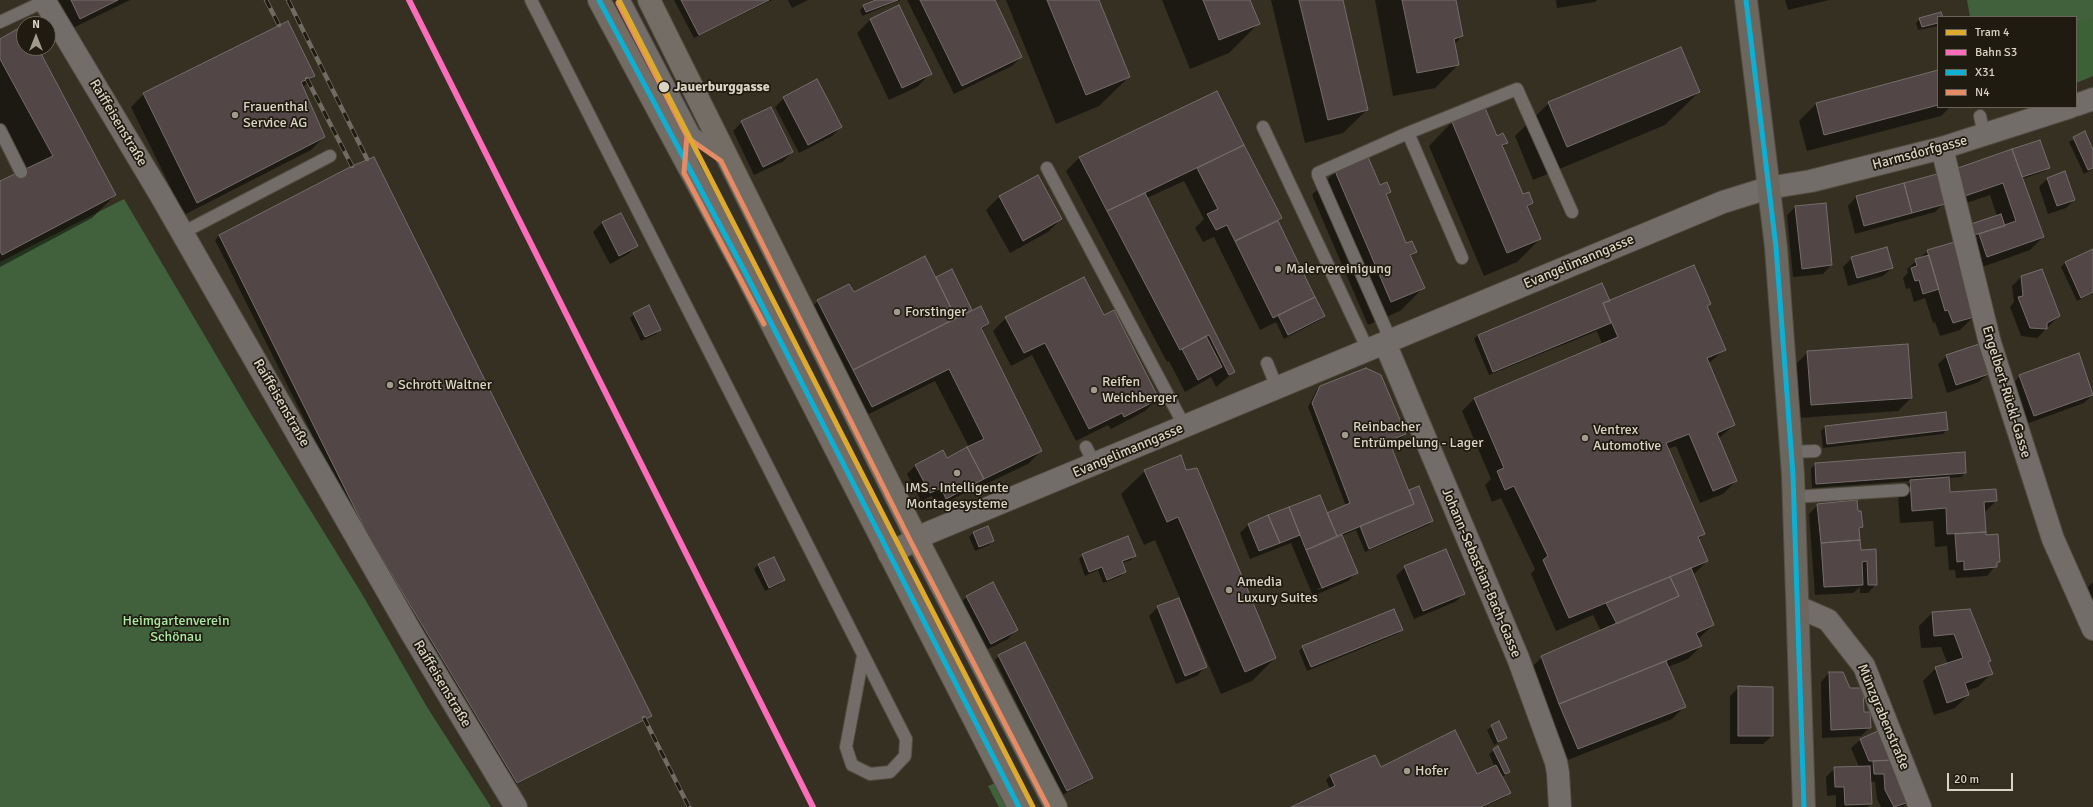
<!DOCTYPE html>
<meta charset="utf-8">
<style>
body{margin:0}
#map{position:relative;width:2093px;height:807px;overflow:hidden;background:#353022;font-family:Signika,sans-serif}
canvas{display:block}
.legend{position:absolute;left:1937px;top:16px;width:140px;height:92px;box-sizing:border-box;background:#201b10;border:1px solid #6a6558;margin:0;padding:5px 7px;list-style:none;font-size:12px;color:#dad4c5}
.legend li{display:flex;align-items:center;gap:8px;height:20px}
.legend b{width:20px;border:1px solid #6a6558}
.north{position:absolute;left:16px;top:16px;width:40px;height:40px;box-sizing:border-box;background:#201b10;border:1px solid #6a6558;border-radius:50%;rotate:0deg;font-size:11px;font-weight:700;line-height:16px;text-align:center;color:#dad4c5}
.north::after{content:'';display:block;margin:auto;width:14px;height:18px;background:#a09b8c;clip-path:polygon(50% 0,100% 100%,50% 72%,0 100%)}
.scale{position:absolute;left:1947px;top:773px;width:66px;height:18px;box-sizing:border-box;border:2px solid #dad4c5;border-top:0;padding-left:5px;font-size:12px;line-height:14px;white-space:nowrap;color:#dad4c5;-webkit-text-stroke:3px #201b10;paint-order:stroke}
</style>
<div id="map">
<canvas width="2093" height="807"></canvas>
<ul class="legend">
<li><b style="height:5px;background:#deaa2e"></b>Tram 4</li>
<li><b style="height:5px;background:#fb6dba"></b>Bahn S3</li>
<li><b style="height:5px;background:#0dafd3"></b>X31</li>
<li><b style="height:5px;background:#e68c65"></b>N4</li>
</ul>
<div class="north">N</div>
<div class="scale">20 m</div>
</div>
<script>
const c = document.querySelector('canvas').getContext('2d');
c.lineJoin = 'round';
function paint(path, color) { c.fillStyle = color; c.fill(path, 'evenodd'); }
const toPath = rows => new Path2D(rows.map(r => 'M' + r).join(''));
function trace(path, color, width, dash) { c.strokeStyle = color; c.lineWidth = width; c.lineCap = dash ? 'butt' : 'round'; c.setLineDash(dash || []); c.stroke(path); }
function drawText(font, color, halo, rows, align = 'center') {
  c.font = font + ' Signika,sans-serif'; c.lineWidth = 3.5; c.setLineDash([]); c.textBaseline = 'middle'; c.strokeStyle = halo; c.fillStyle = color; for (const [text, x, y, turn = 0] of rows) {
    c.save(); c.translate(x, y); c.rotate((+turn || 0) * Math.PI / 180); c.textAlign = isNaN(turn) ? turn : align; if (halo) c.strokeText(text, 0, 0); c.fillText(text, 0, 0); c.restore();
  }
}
paint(toPath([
 [1967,0,2093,0,2093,76,2076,83,2076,17,1970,17],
 [124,199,248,409,362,594,427,707,491,807,0,807,0,262],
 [993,784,997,784,1010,807,999,807,988,786]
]), '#40613b');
paint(toPath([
 [2093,18,2093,74,2076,81,2076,24]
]), '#3c6137');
paint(toPath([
 [51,0,130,0,67,31],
 [674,0,772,0,694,38],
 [788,0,808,0,792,8],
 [879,0,901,0,862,16,860,10,864,6],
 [907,0,993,0,1021,57,1012,66,954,94],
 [1006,0,1098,0,1129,77,1099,106,1056,124],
 [1162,0,1249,0,1259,23,1229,53,1190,69],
 [1271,0,1342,0,1367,110,1343,133,1305,143],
 [1375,0,1455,0,1462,36,1454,45,1458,65,1435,88,1393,96],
 [1556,0,1597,0,1595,2,1557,8],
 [1785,0,1829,0,1788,10],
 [899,7,930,74,917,87,889,100,857,33,870,20],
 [1941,13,1942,17,1938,17,1938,26,1918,30,1916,23,1920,19],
 [24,26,24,48,36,48,115,195,92,218,0,267,0,182,25,170,0,125,0,41],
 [1938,71,1938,107,1950,107,1941,116,1807,151,1799,121,1816,104],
 [314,76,302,88,324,137,311,150,184,215,131,107,144,94],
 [816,80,841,127,832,136,799,153,775,107,784,98],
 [1217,92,1281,218,1277,222,1324,316,1320,320,1284,339,1276,322,1260,330,1214,237,1203,242,1195,228,1204,219,1184,181,1147,198,1234,372,1216,387,1211,377,1185,392,1169,361,1167,362,1066,171,1079,158],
 [1699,92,1665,125,1533,180,1515,136,1549,103],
 [742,122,792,152,784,161,754,175,733,131],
 [1452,122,1507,143,1502,148,1522,196,1532,203,1527,208,1540,239,1517,262,1484,276,1429,146],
 [2084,133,2093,152,2093,169,2084,174,2069,142],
 [353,167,651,715,647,719,513,786,364,539,215,240,219,236],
 [2049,167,2045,171,2022,179,2043,237,2030,250,1974,270,1966,248,1978,237,1970,239,1967,229,1997,216,1990,195,1949,209,1942,183],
 [1336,171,1390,192,1385,196,1406,245,1416,252,1410,257,1423,288,1400,311,1368,325,1312,195],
 [1037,176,1061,219,1048,232,1010,253,986,210,999,197],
 [2048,178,2074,200,2066,208,2048,214,2039,187],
 [1856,197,1944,203,1935,212,1855,234,1848,206],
 [1796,206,1831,265,1823,274,1793,277,1787,215],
 [621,214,637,246,628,254,610,264,593,232,602,223],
 [2093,250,2093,293,2077,301,2061,267,2065,263],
 [1928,251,1973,317,1960,330,1940,336,1935,322,1933,323,1925,298,1914,302,1910,288,1906,289,1903,278,1908,273,1907,269],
 [1852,258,1892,268,1883,276,1848,286,1843,267],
 [2042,271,2059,316,2037,338,2021,336,2010,307,2014,302,2012,286,2021,277],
 [937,278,971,310,967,313,988,323,981,331,1041,451,1028,464,971,491,970,490,937,507,932,496,921,501,907,474,915,466,946,459,969,447,935,381,859,419,805,314,818,301],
 [1602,284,1609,302,1710,304,1707,307,1725,349,1708,364,1734,425,1718,439,1736,481,1723,494,1700,503,1676,446,1668,449,1704,534,1698,540,1707,561,1693,575,1713,625,1698,639,1701,646,1688,659,1668,667,1685,706,1672,719,1565,761,1529,670,1542,657,1601,631,1593,615,1556,631,1531,574,1535,569,1501,498,1492,502,1485,485,1491,479,1462,411,1475,398,1602,344,1597,331,1489,375,1474,339,1478,335],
 [634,314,660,330,656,334,641,341,630,318],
 [1103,317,1158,398,1145,411,1111,429,1108,425,1076,441,1032,355,1011,366,993,331,1006,318],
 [1808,352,1911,398,1898,411,1798,418,1795,365],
 [1947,356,1988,374,1979,382,1947,393,1938,364],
 [2020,376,2093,394,2084,403,2026,424,2011,385],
 [1320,387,1405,434,1401,438,1389,443,1408,491,1419,487,1432,521,1428,525,1365,552,1356,530,1342,536,1357,572,1348,581,1313,596,1291,543,1250,559,1240,533,1248,525,1320,496,1327,514,1346,506,1308,407,1316,391],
 [1348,576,1348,578,1318,590,1317,589],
 [1826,426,1947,430,1943,434,1823,448,1821,431],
 [1815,464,1965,473,1961,477,1948,478,1949,493,1996,501,1984,513,1985,536,1999,561,1987,576,1956,578,1955,570,1949,570,1947,546,1935,547,1933,521,1900,523,1898,494,1911,481,1812,488,1811,469],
 [1145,471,1185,472,1275,658,1252,681,1221,694,1184,608,1182,608,1205,667,1197,676,1176,684,1149,616,1158,607,1180,598,1155,540,1144,545,1121,494],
 [1818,505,1857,512,1862,527,1859,530,1860,551,1875,550,1876,584,1868,593,1860,593,1860,587,1853,593,1815,595,1809,514],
 [987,527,993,541,989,545,975,551,969,537,973,533],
 [1083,555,1135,555,1131,560,1122,563,1125,572,1121,576,1103,583,1098,570,1085,576,1079,559],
 [774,558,784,580,780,584,765,591,754,569,758,565],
 [1405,567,1464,594,1455,602,1414,619,1396,576],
 [2093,582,2093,600,2087,588],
 [967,597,1016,630,1008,639,982,652,958,605],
 [1932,613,1989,661,1988,663,1991,674,1978,687,1966,691,1968,695,1955,708,1934,715,1923,681,1936,668,1948,664,1941,647,1921,648,1919,626],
 [1402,630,1397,634,1307,671,1299,651,1303,647],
 [999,656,1092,778,1088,782,1062,795,995,660],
 [1829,673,1849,689,1863,713,1870,727,1861,736,1822,738,1821,682],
 [1739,687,1772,736,1763,744,1730,744,1730,696],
 [1499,722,1506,738,1494,745,1487,730],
 [1879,732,1908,802,1903,807,1881,807,1877,799,1875,782,1870,782,1871,804,1867,807,1836,807,1836,795,1827,796,1826,777,1835,768,1859,767,1851,748,1860,740],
 [1497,748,1509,772,1501,778,1509,793,1505,797,1484,807,1293,807,1330,789,1326,780,1330,776,1375,756,1381,768,1476,776,1495,767,1489,754]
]), '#0007');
const building = toPath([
 [71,0,118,0,80,19,71,0],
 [681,0,769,0,699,35,681,0],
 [876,0,898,0,866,12,863,5,876,0],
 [920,0,995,0,1022,57,962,86,920,0],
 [1047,0,1099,0,1130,77,1086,95,1047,0],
 [1203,0,1250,0,1260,24,1219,40,1203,0],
 [1299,0,1343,0,1368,110,1328,120,1299,0],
 [1402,0,1456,0,1463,36,1454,39,1459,65,1417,73,1402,0],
 [899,5,932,74,902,88,870,19,899,5],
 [1941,12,1943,17,1938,17,1938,23,1922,27,1919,18,1941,12],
 [288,21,315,76,301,82,325,137,197,203,143,93,288,21],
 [24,25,24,48,38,48,116,195,2,255,0,251,0,181,53,156,0,59,0,39,24,25],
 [1681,47,1700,92,1567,147,1548,102,1681,47],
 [1938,70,1938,105,1824,135,1816,103,1938,70],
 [817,79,842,127,808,145,783,97,817,79],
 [1217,91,1244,145,1107,211,1079,157,1217,91],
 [771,107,793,152,763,167,741,121,771,107],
 [1485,108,1497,136,1503,133,1508,143,1502,145,1523,194,1529,192,1533,203,1527,206,1541,239,1507,253,1452,122,1485,108],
 [2085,131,2093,150,2093,168,2088,170,2073,137,2085,131],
 [2040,140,2050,168,2022,177,2012,149,2040,140],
 [1244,145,1282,218,1235,241,1227,225,1216,230,1207,214,1218,209,1197,168,1244,145],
 [2012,149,2044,237,1987,257,1979,234,2016,221,2003,183,1962,197,1955,169,2012,149],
 [374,157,652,716,517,783,368,535,219,235,352,166,374,157],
 [1368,157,1380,185,1387,182,1391,192,1386,194,1406,243,1412,241,1417,252,1410,255,1425,288,1391,302,1335,171,1368,157],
 [2065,171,2075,200,2057,206,2047,178,2065,171],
 [1937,174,1945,204,1912,213,1904,183,1937,174],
 [1038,175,1062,219,1023,241,999,196,1038,175],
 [1904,183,1912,213,1864,226,1856,196,1904,183],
 [1145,193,1235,372,1229,375,1209,335,1180,350,1107,211,1145,193],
 [1826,203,1832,265,1802,269,1795,206,1826,203],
 [621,213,638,246,619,256,602,222,621,213],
 [2001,214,2005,226,1974,235,1971,224,2001,214],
 [1278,221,1315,297,1273,318,1235,241,1278,221],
 [1958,241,1974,317,1953,323,1948,310,1945,311,1927,250,1958,241],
 [1887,247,1893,268,1857,278,1851,257,1887,247],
 [2093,249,2093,292,2081,298,2065,262,2093,249],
 [1929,255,1939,289,1923,294,1919,280,1915,281,1911,268,1917,266,1915,259,1929,255],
 [925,256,956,318,853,370,817,300,849,284,854,292,925,256],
 [1694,265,1711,304,1707,306,1726,350,1707,358,1735,425,1717,433,1737,481,1713,491,1689,434,1666,443,1705,534,1698,537,1708,561,1569,618,1543,560,1548,556,1514,486,1505,490,1497,471,1504,468,1474,398,1618,337,1603,303,1694,265],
 [952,269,972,310,956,318,936,277,952,269],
 [2042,269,2060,316,2047,323,2047,329,2030,328,2018,297,2023,296,2021,276,2042,269],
 [1084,277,1104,315,1114,310,1159,399,1124,417,1122,413,1089,429,1045,343,1024,353,1005,317,1084,277],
 [1602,283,1610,301,1603,303,1611,323,1493,372,1478,335,1602,283],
 [1315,297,1325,316,1288,335,1278,315,1315,297],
 [649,305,661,330,645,337,633,313,649,305],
 [981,306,989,323,981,328,1042,451,984,479,967,447,984,439,949,369,872,407,853,370,981,306],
 [1206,336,1222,367,1198,380,1182,349,1206,336],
 [1908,344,1912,398,1811,405,1807,351,1908,344],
 [1979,344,1989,374,1956,385,1946,355,1979,344],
 [2079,353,2093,395,2034,416,2019,375,2079,353],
 [1366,368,1381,375,1406,434,1389,441,1414,504,1337,536,1327,513,1350,503,1312,403,1320,386,1366,368],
 [1946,412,1948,430,1827,444,1825,426,1946,412],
 [967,447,984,479,946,499,941,488,930,493,915,465,943,450,947,458,967,447],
 [1965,452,1966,473,1816,484,1815,463,1965,452],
 [1181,455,1186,470,1197,468,1276,658,1245,672,1178,517,1167,522,1144,470,1181,455],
 [1949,477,1950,492,1996,489,1997,501,1984,502,1986,532,1947,534,1946,508,1912,511,1910,480,1949,477],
 [1419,486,1433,521,1369,549,1360,526,1414,504,1409,490,1419,486],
 [1320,495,1337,536,1306,550,1289,507,1320,495],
 [1857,500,1858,511,1861,511,1863,527,1859,528,1860,540,1821,543,1817,504,1857,500],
 [1289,507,1300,535,1280,543,1268,515,1289,507],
 [1268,515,1280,543,1259,551,1248,524,1268,515],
 [988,526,994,541,979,547,973,532,988,526],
 [1986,532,1986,535,1998,534,2000,562,1997,562,1997,567,1964,570,1964,561,1957,562,1955,534,1986,532],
 [1342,535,1358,573,1322,588,1306,550,1342,535],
 [1128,536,1136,556,1122,561,1126,572,1107,580,1102,567,1089,572,1082,554,1128,536],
 [1860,540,1861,550,1876,549,1877,585,1868,585,1867,561,1862,562,1863,585,1824,587,1821,543,1860,540],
 [1446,549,1465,594,1423,611,1404,566,1446,549],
 [774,557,785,580,769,588,758,564,774,557],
 [1691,568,1714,625,1696,633,1702,646,1559,704,1541,656,1679,596,1670,577,1691,568],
 [1670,577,1679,596,1617,624,1606,603,1670,577],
 [993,582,1018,630,991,644,966,596,993,582],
 [1179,598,1207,667,1185,676,1157,606,1179,598],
 [1394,609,1403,630,1311,667,1302,646,1394,609],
 [1970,609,1991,661,1988,662,1993,674,1965,683,1969,695,1947,703,1935,667,1963,658,1954,634,1934,636,1932,612,1970,609],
 [1025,642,1093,778,1067,791,998,655,1025,642],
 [1666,661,1686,707,1578,749,1559,704,1666,661],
 [1829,672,1843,672,1850,688,1863,688,1864,712,1870,712,1871,728,1831,730,1829,672],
 [1738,686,1773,687,1773,736,1738,736,1738,686],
 [1499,721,1507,738,1498,742,1491,725,1499,721],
 [1455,730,1477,774,1496,765,1511,793,1481,807,1291,807,1335,786,1330,775,1375,755,1381,767,1455,730],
 [1880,730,1894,760,1869,761,1860,739,1880,730],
 [1498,746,1510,772,1505,774,1493,749,1498,746],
 [1894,760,1909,802,1894,807,1885,790,1884,774,1874,774,1873,761,1894,760],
 [1870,766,1872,804,1845,805,1844,787,1835,787,1834,767,1870,766]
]);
paint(building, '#524647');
trace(building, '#746d6a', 1);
const service = toPath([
 [531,0,906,739,905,756,890,772,870,774,852,765,846,747,863,656],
 [624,0,694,134,722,153],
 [0,22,45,1],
 [1980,116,1984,135],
 [1263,127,1368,350],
 [0,130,21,172],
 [1408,133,1517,89,1572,212],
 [690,165,694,134],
 [1047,168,1185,427],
 [182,233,330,156],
 [1391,341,1318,175,1318,173,1408,133,1462,258],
 [1267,363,1277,388],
 [1086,447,1095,465],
 [1792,452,1815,451],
 [1794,497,1903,490]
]);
const minor = toPath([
 [2076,105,2093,99],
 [1942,148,1990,343,2053,539,2093,629],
 [1385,343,1518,658,1556,762,1558,773,1560,807],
 [889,554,928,533,1723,202,1768,188,1811,181,1942,148,2070,107],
 [1798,607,1828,620,1864,666,1920,807]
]);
const tertiary = toPath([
 [44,0,160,194,412,634,516,807]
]);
const secondary = toPath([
 [1746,0,1776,247,1793,475,1804,807]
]);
const primary = toPath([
 [599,0,744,270,1019,807],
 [649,0,917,539,1056,807]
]);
trace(service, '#514d41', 14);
trace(minor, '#514d41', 24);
trace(tertiary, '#514d41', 24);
trace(secondary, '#514d41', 24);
trace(primary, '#514d41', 24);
trace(service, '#726d69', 12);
trace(minor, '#726d69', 22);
trace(tertiary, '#726d69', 22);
trace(secondary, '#6b665e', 22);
trace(primary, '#736d66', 22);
const rail = toPath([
 [266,0,279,25],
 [288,0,367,159],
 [307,79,352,166],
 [644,718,689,807]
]);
trace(rail, '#706c64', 4.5);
trace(rail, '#201b10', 3, [9]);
trace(toPath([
 [599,0,744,270,1019,807],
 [1746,0,1776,247,1793,475,1804,807]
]), '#0dafd3', 5);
trace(toPath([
 [618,3,688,138,721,161,911,542,1048,807],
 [675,113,687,135,684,173,764,324]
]), '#e68c65', 5);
trace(toPath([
 [409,0,813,807]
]), '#fb6dba', 6);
trace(toPath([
 [619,0,1033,807]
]), '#deaa2e', 5);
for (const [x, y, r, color] of [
 [664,87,6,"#dad4c5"],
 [235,115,4,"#a09b8c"],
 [1278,269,4,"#a09b8c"],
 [897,312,4,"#a09b8c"],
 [390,385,4,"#a09b8c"],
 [1094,390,4,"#a09b8c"],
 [1345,435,4,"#a09b8c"],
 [1585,438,4,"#a09b8c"],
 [957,473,4,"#a09b8c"],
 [1229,590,4,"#a09b8c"],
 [1407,771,4,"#a09b8c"]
]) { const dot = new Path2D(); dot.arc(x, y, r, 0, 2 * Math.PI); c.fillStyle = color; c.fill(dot); trace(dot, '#201b10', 1.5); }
drawText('bold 14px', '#dad4c5', '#201b10', [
 ["Jauerburggasse",674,87]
], 'left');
drawText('14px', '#dad4c5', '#201b10', [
 ["Frauenthal",243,107],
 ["Service AG",243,123],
 ["Malervereinigung",1286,269],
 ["Forstinger",905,312],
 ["Reifen",1102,382],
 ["Weichberger",1102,398],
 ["Schrott Waltner",398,385],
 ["Reinbacher",1353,427],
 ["Entrümpelung - Lager",1353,443],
 ["Ventrex",1593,430],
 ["Automotive",1593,446],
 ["IMS - Intelligente",957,488,"center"],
 ["Montagesysteme",957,504,"center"],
 ["Amedia",1237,582],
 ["Luxury Suites",1237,598],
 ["Hofer",1415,771]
], 'left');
drawText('14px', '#dad4c5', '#201b10', [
 ["Raiffeisenstraße",118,123,59],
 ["Harmsdorfgasse",1920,153,-15],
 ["Evangelimanngasse",1579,262,-23],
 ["Engelbert-Rückl-Gasse",2006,392,73],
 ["Raiffeisenstraße",281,403,60],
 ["Evangelimanngasse",1128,451,-23],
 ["Johann-Sebastian-Bach-Gasse",1481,573,67],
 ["Raiffeisenstraße",442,684,59],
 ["Münzgrabenstraße",1883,717,67]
]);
drawText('14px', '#a8eaa2', '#201b10', [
 ["Heimgartenverein",176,621],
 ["Schönau",176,637]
]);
</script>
